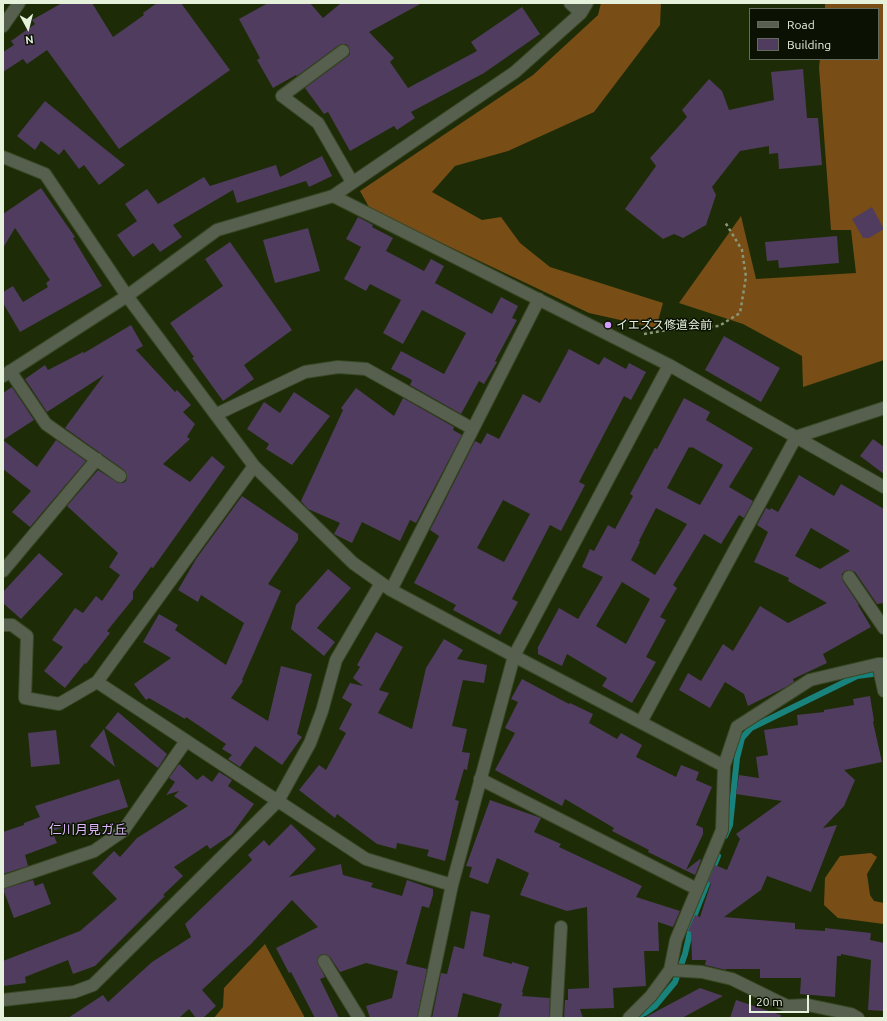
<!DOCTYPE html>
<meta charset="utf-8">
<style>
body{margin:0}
#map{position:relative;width:887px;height:1021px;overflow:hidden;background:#1d2c07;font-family:Ubuntu,sans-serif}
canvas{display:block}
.frame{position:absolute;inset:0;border:4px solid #e6f1dc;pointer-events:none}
.legend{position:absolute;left:749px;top:8px;width:130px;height:52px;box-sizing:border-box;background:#0b1204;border:1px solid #636b5a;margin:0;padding:5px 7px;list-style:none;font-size:12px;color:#e6f1dc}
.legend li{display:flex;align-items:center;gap:8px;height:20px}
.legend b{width:20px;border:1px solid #636b5a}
.north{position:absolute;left:8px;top:8px;width:40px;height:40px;-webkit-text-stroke:3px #0b1204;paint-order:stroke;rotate:173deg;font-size:11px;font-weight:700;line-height:16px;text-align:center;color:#e6f1dc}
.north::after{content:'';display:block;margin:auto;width:14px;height:18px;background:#e6f1dc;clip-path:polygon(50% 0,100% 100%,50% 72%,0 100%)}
.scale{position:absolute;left:749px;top:995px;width:60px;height:18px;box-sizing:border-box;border:2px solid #e6f1dc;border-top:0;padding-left:5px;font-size:12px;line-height:14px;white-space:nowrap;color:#e6f1dc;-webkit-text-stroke:3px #0b1204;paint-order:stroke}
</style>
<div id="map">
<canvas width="887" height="1021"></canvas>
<div class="frame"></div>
<ul class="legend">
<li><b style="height:5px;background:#575f4f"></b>Road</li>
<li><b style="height:11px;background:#4f3c5e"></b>Building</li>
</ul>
<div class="north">N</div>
<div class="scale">20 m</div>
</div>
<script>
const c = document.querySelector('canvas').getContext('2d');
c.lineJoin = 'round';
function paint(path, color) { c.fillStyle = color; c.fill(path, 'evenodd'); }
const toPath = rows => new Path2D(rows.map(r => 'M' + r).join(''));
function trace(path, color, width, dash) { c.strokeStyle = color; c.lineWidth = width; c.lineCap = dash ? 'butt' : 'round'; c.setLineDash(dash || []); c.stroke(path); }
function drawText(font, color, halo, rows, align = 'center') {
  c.font = font + ' Ubuntu,"Noto Sans JP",sans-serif'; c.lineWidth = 3; c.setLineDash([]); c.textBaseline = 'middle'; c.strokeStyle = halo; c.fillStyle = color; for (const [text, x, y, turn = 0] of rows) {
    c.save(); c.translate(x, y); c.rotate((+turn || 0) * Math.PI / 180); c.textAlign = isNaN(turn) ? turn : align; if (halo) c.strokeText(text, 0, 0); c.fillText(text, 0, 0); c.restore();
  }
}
paint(toPath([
 [601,3,661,3,660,25,594,112,508,151,455,166,432,192,482,220,501,217,520,243,550,267,663,303,656,328,589,313,370,209,360,191,533,75,598,15],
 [825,3,884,3,884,360,803,387,802,356,743,324,679,303,741,216,756,279,856,273,851,230,831,230,819,67,820,59,878,59,878,9,825,9],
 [871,853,877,857,867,874,870,895,874,901,884,903,884,924,838,918,824,905,825,878,840,856],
 [265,944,305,1018,214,1018,223,1007,224,988]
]), '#784e16');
trace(toPath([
 [725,836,730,825,737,758,742,738,751,728,857,676,880,673],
 [634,1017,645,1013,655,1006,675,982,685,954,693,919,718,856]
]), '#19827c', 6);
paint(toPath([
 [62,3,92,3,113,37,144,15,143,13,157,3,181,3,205,36,204,37,205,36,230,70,119,149,47,50,27,64,23,59,3,72,3,52,14,45,11,41,35,24,32,20],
 [268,3,310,3,323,18,341,3,422,3,369,32,394,58,390,62,408,88,477,51,471,42,522,7,540,34,484,73,411,112,415,118,397,130,394,126,350,151,328,112,324,114,305,88,347,57,350,54,349,47,346,44,339,45,297,76,296,75,273,88,257,60,260,58,239,19],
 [803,69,807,118,818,118,822,165,779,169,778,153,769,154,769,146,740,151,712,187,716,195,706,225,683,238,674,234,663,239,625,209,656,166,650,158,687,117,682,110,709,79,722,91,729,110,774,100,771,72],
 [45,101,125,165,99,185,84,165,79,169,64,149,59,155,41,141,35,150,17,136],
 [322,156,332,176,309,187,306,181,237,203,233,190,173,225,182,237,160,252,153,243,133,257,117,235,137,221,125,204,147,189,158,204,204,177,210,186,276,165,280,177],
 [41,188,75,237,73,238,102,286,20,332,3,303,3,292,13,286,23,302,48,287,46,283,50,280,15,228,3,248,3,214],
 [872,207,884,229,869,238,863,238,852,219],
 [358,217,373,225,372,227,393,238,386,251,424,271,431,259,444,266,435,283,492,314,501,297,518,306,512,318,517,320,495,361,497,362,484,384,479,381,461,414,410,385,412,380,391,369,401,351,444,374,466,333,422,310,403,344,383,333,401,300,370,284,366,291,344,279,361,247,346,239],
 [308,228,320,271,275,283,263,240],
 [837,236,839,263,779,268,778,260,767,261,765,242],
 [230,242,292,330,244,365,254,379,223,401,192,358,194,357,170,323,223,286,205,259],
 [131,325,143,346,136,350,175,392,177,390,191,405,183,412,195,424,187,437,190,439,163,464,190,482,212,456,225,467,153,568,151,567,133,592,133,599,107,631,110,633,86,664,85,663,65,688,44,671,63,647,52,640,75,608,83,613,96,596,102,601,120,575,109,567,118,553,67,506,98,470,119,483,123,483,126,481,127,476,124,470,65,428,104,375,47,412,25,379,45,365,48,370,83,352,84,353],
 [724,336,780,368,761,402,705,370],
 [569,349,599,365,604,357,626,369,629,363,646,372,631,400,624,396,579,482,585,485,561,531,550,525,512,599,518,602,500,635,453,610,456,605,414,583,439,536,430,530,475,441,481,444,487,433,499,439,523,394,540,403],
 [503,500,530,514,504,562,477,548],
 [12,387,34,420,3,440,37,467,56,440,86,461,30,527,12,512,31,491,3,469,3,393],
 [356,388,394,416,403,398,454,427,453,430,462,435,416,523,410,520,400,541,362,522,352,543,334,534,340,523,308,509,301,501,343,410,341,408],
 [294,392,330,416,292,465,266,449,269,444,247,429,264,402,280,413],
 [684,398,710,412,706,420,753,448,729,487,753,501,744,518,739,515,721,544,704,534,673,585,677,588,660,617,666,620,646,657,656,662,632,703,602,686,607,678,567,654,562,666,538,654,538,647,559,608,578,619,603,577,582,567,590,549,594,551,608,525,615,529,633,496,630,494,655,448,657,449],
 [689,447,691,448,692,447,723,465,700,505,667,488],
 [656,508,687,524,655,575,631,560,640,542,639,541],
 [622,582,650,599,626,644,596,626],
 [873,439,884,447,884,474,860,456],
 [799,475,834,496,841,484,884,509,884,603,877,604,855,572,849,570,845,571,842,574,843,581,859,605,858,605,871,627,823,654,827,663,793,679,794,682,786,687,748,706,744,694,725,682,710,708,679,690,688,673,701,681,723,644,733,651,760,606,788,623,827,603,788,581,789,578,754,562,768,532,757,525,766,508,770,510,771,508,778,512],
 [811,528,850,551,820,569,795,556],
 [242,496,298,534,298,540,268,584,281,591,242,680,243,681,231,698,268,721,281,666,312,674,297,734,302,737,282,765,255,746,240,767,228,759,232,755,222,749,226,744,186,717,185,719,149,698,146,700,134,684,171,658,143,642,159,614,178,625,175,630,226,665,244,623,201,595,198,602,178,590,196,559],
 [39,553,63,574,21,619,3,603,3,592],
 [328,569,351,588,317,628,335,642,324,656,291,629,296,605],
 [376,632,403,647,379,690,389,693,378,713,412,729,426,668,444,639,463,650,457,659,487,665,484,683,463,680,452,726,467,729,462,752,470,753,467,770,464,769,455,800,459,801,445,861,427,856,429,850,397,843,396,849,377,844,337,814,335,818,299,790,319,765,326,770,346,733,339,729,352,704,342,698,350,683,363,686,353,678,360,667,357,665],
 [522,679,569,704,570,703,593,714,589,723,617,739,621,733,642,745,636,757,676,777,681,765,699,772,696,780,712,787,696,825,703,828,703,834,686,870,700,859,701,860,695,875,648,852,649,850,612,831,614,828,565,799,562,806,495,770,515,733,505,728,518,702,511,699],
 [870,696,874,721,873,722,882,762,844,770,855,780,844,806,823,828,837,825,811,892,767,876,761,890,724,917,795,923,795,929,825,931,825,928,871,933,870,940,884,943,884,1011,868,1010,871,960,841,954,841,956,837,956,835,997,800,994,801,978,760,978,760,969,726,969,726,970,705,965,706,960,692,960,691,932,688,931,695,915,700,917,711,883,708,882,715,865,727,870,740,839,736,834,782,801,736,794,739,775,759,778,756,757,768,755,764,730,798,725,797,715,824,712,824,710,854,705,853,699],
 [118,712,167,754,158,768,105,728],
 [104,729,115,767,90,746],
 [56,730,60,764,31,767,28,733],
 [179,764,197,780,203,775,212,782,219,772,232,780,228,786,254,804,232,834,210,849,207,845,174,867,183,876,163,895,165,896,95,966,73,974,68,960,25,977,26,983,3,986,3,961,80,931,117,899,92,873,114,851,120,857,137,838,188,806,174,796,179,791,166,795,175,782,169,778],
 [119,779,128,807,52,831,57,843,25,855,28,866,3,874,3,832,24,825,24,823,40,817,35,806],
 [490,800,541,818,534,832,561,844,559,847,642,886,636,897,680,911,673,927,658,922,659,951,644,951,646,986,613,988,614,1008,580,1009,583,1018,564,1018,565,1000,568,1000,568,989,589,988,587,907,567,911,520,895,529,873,497,858,488,884,469,877,472,867,466,866],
 [291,824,316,849,289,877,341,864,343,875,373,883,371,887,402,896,407,880,433,889,433,895,429,908,422,906,406,964,427,969,417,1018,370,1018,366,1006,392,998,398,971,366,963,340,972,330,957,324,954,320,955,317,961,325,977,320,979,339,1018,315,1018,291,972,289,973,276,948,318,927,292,900,251,944,202,990,216,1006,203,1018,196,1018,189,1009,179,1018,68,1018,103,995,108,1002,152,962,191,937,185,924,252,860,248,855,264,840,269,846],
 [33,880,35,886,43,883,51,904,14,918,3,889],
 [471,911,490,915,483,956,512,964,512,962,529,967,522,992,523,993,522,996,550,998,549,1018,498,1018,502,1004,463,993,457,1018,432,1018,441,973,447,974,454,946,464,949],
 [700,988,723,996,682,1018,644,1018],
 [736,1000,781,1015,780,1018,730,1018]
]), '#4f3c5e');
const lane = toPath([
 [556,1018,561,927]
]);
const street = toPath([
 [570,3,581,13],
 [3,26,19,3],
 [343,51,282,96,318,123,352,182],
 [3,157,45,174,127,296,254,466,353,563,391,590,514,656,724,766],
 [333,196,669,365,884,487],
 [10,371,46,424,120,476],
 [3,376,127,296,217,230,333,196,515,72,581,13,587,3],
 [217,414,305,372,338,367,366,369,473,429],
 [3,571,97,459],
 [849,577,884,628],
 [391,590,539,299],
 [3,625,12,625,27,636,25,698,59,704,97,682,254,466],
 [878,664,884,691],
 [97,682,366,859,452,885],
 [641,722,796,437,884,408],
 [480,779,697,889],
 [3,882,94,851,123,831,186,741],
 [324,961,359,1018],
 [670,970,702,972,732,979,787,1006,808,1005,851,1014,858,1018],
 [3,1000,74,992,93,985,278,801,310,743,322,711,336,660,381,583],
 [424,1018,452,885,514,656,669,365],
 [629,1018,651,996,670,970,676,940,722,830,724,766,737,727,810,680,878,664,884,664]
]);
trace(lane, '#394825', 14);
trace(street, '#394825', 14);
trace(toPath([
 [644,334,674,329,719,326,740,313,746,277,742,250,725,222]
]), '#899679', 2.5, [3, 3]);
trace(lane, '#575f4f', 12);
trace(street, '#575f4f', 12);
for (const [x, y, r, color] of [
 [608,325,4,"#d39cfd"]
]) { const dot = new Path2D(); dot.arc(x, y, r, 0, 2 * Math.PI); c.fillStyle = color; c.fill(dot); trace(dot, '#0b1204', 1.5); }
drawText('12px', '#e6f1dc', '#0b1204', [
 ["イエズス修道会前",616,325]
], 'left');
drawText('13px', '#dbb6f9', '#0b1204', [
 ["仁川月見ガ丘",88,830]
]);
</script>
